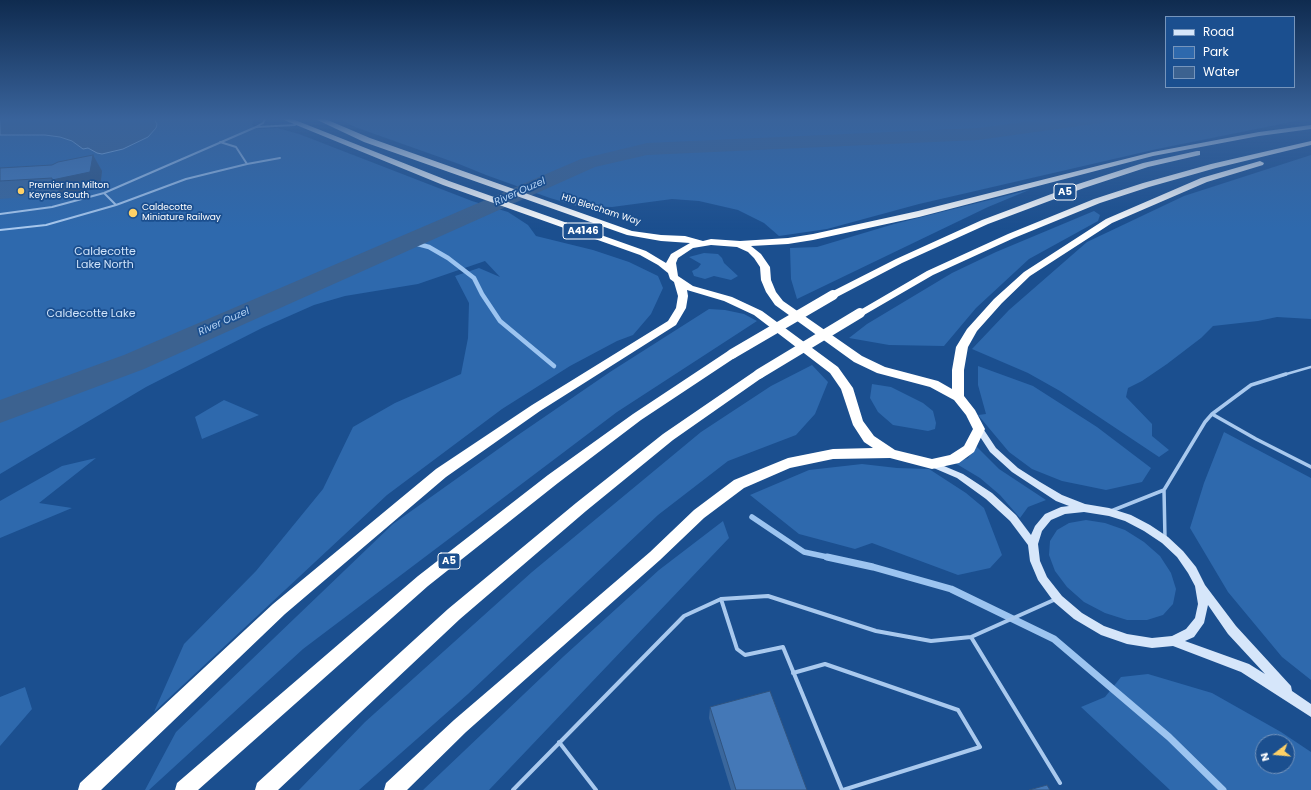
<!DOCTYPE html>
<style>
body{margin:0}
#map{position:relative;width:1311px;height:790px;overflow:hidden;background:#1b4f8f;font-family:Poppins,sans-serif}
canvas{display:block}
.legend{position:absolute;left:1165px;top:16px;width:130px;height:72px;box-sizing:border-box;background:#1b4f8f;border:1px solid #7695bc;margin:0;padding:5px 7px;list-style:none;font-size:12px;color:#fff}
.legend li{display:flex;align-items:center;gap:8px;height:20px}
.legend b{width:20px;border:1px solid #7695bc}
.north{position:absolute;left:1255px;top:734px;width:40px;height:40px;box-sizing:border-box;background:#1b4f8f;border:1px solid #7695bc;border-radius:50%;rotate:254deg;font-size:11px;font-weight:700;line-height:16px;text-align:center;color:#fff}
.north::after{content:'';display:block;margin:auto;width:14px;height:18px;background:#ffd166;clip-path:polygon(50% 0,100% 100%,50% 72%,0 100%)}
</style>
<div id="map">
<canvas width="1311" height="790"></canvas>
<ul class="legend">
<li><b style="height:5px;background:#d6e6fa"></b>Road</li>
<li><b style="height:11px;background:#2e69ad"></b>Park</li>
<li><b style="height:11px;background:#3c6290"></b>Water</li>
</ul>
<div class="north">N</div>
</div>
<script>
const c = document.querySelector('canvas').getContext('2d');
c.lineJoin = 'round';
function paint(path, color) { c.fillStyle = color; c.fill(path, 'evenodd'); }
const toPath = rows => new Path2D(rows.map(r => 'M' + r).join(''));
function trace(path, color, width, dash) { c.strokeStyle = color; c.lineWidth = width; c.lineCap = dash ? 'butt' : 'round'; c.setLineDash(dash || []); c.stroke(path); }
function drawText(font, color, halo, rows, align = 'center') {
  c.font = font + ' Poppins,sans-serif'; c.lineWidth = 3.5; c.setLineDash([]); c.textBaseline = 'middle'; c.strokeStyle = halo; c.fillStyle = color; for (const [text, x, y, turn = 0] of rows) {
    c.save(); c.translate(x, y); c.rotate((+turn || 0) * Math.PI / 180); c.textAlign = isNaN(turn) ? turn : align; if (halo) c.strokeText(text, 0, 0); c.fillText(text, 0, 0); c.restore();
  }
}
paint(toPath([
 [1311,118,1157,149,919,204,827,229,779,236,764,223,738,210,699,201,672,199,612,207,577,206,550,198,486,175,459,164,355,127,339,119],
 [0,119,253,119,254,121,252,125,260,129,277,128,299,134,472,201,508,212,528,225,536,236,593,250,629,262,658,276,663,288,651,314,633,335,617,341,570,366,502,409,387,495,154,712,184,644,256,571,323,489,353,427,395,403,461,374,468,338,469,303,455,276,479,268,500,277,485,261,418,284,345,296,314,305,262,328,146,387,0,474],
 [1311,155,1311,319,1277,317,1258,321,1213,326,1201,338,1167,364,1142,381,1128,388,1126,397,1152,424,1152,436,1169,450,1159,457,1060,391,1028,373,972,349,1009,310,1087,242,1184,196],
 [1029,190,988,207,797,299,791,279,790,248,817,247,894,224],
 [1094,211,1100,215,1098,221,1029,259,976,308,944,346,889,345,849,338,867,324,952,273,996,252],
 [704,253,718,254,722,258,724,263,738,276,731,280,714,276,705,279,694,276,692,271,698,268,701,264,689,257],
 [709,309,725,310,744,314,757,321,617,412,303,649,149,790,145,790,176,732,393,524,518,435,610,372],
 [812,365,828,382,815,414,796,435,728,461,658,515,468,694,359,790,299,790,365,722,532,572,701,432,771,386],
 [978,366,1033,386,1097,427,1151,468,1142,482,1106,490,1062,481,1032,469,1009,452,978,415,986,414,978,385],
 [872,384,891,387,923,403,933,411,936,423,935,429,928,431,893,425,878,412,870,398],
 [224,400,259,415,202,439,195,417],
 [1224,432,1311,478,1311,680,1282,657,1228,592,1190,528,1204,483],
 [976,446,999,469,1046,500,1028,507,1020,518,1000,495,980,478,955,463,968,458],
 [96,458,39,503,72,508,0,538,0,501,62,466],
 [862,464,897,468,929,469,966,493,984,508,1002,555,990,568,958,575,872,543,855,549,799,534,750,495,809,470],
 [1086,520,1105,523,1125,530,1144,542,1160,556,1171,573,1176,589,1173,604,1163,615,1147,620,1127,620,1105,613,1084,602,1067,587,1055,571,1049,555,1050,541,1057,530,1069,523],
 [723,521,729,538,489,790,423,790,564,656,659,570],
 [1148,674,1212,693,1281,732,1311,752,1311,790,1170,790,1081,707,1105,697,1121,677],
 [1263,742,1287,742,1287,766,1263,766],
 [25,687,32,709,0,746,0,697]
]), '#2e69ad');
const water = toPath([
 [154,119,157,124,156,128,148,137,123,149,102,154,97,153,88,148,83,149,72,141,60,137,45,135,0,135,0,119,154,119]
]);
paint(water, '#3c6290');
trace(water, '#9cc4f0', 1);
trace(toPath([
 [410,242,429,247,448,258,474,278,482,294,500,321,554,366]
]), '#9cc4f0', 4.5);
trace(toPath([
 [752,517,804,552,832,558]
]), '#9cc4f0', 5.5);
trace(toPath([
 [827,557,873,567,951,589,1054,639,1169,737,1223,790]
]), '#9cc4f0', 7);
paint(toPath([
 [1055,118,1109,118,1106,122,1100,123,978,140,647,155,595,167,144,369,0,423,0,400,124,355,581,159,647,143,978,128,1055,118]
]), '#3c6290');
trace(toPath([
 [266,118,263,123,256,127,295,125],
 [220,142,236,147,247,164],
 [104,193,116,205],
 [0,214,52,207,104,193,256,127],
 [0,230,46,225,116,205,186,179,247,164,280,158]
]), '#a9c9ee', 2);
trace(toPath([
 [1283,375,1311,367]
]), '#a9c9ee', 2.5);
trace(toPath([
 [1212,414,1256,439,1311,467],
 [1111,511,1164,490],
 [1165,539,1164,490,1205,422,1212,414,1251,385,1286,374]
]), '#a9c9ee', 3.5);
trace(toPath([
 [721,599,737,649,745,655,783,647,842,790],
 [971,637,1060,783],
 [793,673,825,664,958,710,980,747,843,790],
 [559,742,596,790],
 [513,790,684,616,721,599,768,596,876,631,931,641,971,637,1056,599]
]), '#a9c9ee', 4);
paint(toPath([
 [979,426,982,427,996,448,1018,468,1040,482,1062,495,1085,504,1109,508,1131,515,1150,525,1168,537,1183,551,1196,567,1205,585,1236,626,1291,686,1292,691,1311,704,1311,717,1241,672,1173,646,1152,648,1127,644,1101,635,1074,619,1054,602,1038,580,1030,561,1028,545,1010,521,986,499,957,478,929,466,928,464,929,462,932,461,963,474,992,493,1016,515,1031,535,1035,526,1045,514,1061,507,1069,506,1056,501,1012,472,990,452,975,429,976,427,979,426],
 [1084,512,1109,516,1125,521,1144,531,1162,543,1177,557,1188,573,1195,586,1198,604,1195,618,1186,629,1172,636,1152,638,1127,634,1104,626,1082,613,1062,596,1047,577,1040,561,1038,544,1042,531,1051,520,1065,514,1084,512],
 [1208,605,1228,634,1265,674,1249,664,1185,641,1194,637,1204,623,1208,605]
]), '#d6e6fa');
paint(toPath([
 [279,118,290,118,449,181,646,251,666,263,671,254,690,243,661,241,627,235,364,142,313,118,323,118,370,138,632,231,661,235,685,236,703,241,711,239,740,241,788,238,813,234,918,211,1153,152,1259,132,1311,125,1311,129,1259,136,1153,156,919,217,813,240,788,244,751,246,761,254,770,267,771,280,776,292,783,301,862,356,885,367,938,381,952,389,952,370,956,347,967,329,994,299,1024,272,1106,219,1201,178,1260,161,1264,163,1263,165,1207,182,1112,223,1030,276,1002,303,977,331,968,347,964,370,964,396,975,410,985,429,974,452,959,463,932,469,890,458,833,459,790,468,744,488,704,518,660,560,466,732,407,790,384,790,386,783,454,720,650,552,694,510,734,480,788,458,833,449,873,448,864,442,853,425,841,389,830,373,754,315,724,301,687,290,688,296,686,308,676,325,540,411,446,477,285,614,101,790,78,790,80,783,273,604,436,469,532,405,668,321,676,308,678,296,674,282,670,279,668,273,658,265,640,255,443,185,279,118],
 [711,245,737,247,748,252,754,258,760,267,761,280,766,292,775,305,854,362,877,373,930,387,954,400,966,415,973,429,964,446,950,455,932,459,895,450,874,436,863,421,853,388,838,367,762,311,732,297,693,286,678,276,676,263,678,258,693,248,711,245],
 [1311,141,1311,145,1216,168,1149,187,1100,203,1014,238,933,275,864,315,856,315,855,313,927,271,1008,234,1094,199,1143,183,1211,164,1311,141],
 [1197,151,1200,151,1200,155,1148,167,1084,188,988,224,902,263,837,297,833,298,828,295,829,293,896,259,982,220,1078,184,1143,163,1197,151],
 [732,350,736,351,738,354,736,357,641,420,558,483,428,586,198,790,175,790,177,783,418,576,548,475,633,414,728,351,732,350],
 [759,370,763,371,765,374,763,377,673,440,586,511,460,619,278,790,255,790,257,783,448,609,576,503,663,434,755,371,759,370]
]), '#fff');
trace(toPath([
 [732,354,833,295],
 [759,374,860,313]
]), '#fff', 10);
paint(toPath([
 [93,155,102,171,100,188,62,196,61,194,0,199,0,168,52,165],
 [710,707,807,790,731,790,709,718]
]), '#3a679d');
paint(toPath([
 [93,155,102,171,100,188,62,196,52,180]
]), '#305480');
const building = toPath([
 [93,155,90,172,52,180,52,178,0,181,0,168,52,165,58,162,93,155],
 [770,691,807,790,736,790,710,707,770,691],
 [1047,785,1050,790,1029,790,1047,785]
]);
paint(building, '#4478b7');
trace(building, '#305480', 1);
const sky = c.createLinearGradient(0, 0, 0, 229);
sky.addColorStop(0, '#0f2b4f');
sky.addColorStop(0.52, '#39639b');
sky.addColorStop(1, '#39639b00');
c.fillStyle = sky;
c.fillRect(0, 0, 1311, 229);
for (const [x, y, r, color] of [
 [21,191,4,"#ffd166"],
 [133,213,5,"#ffd166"]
]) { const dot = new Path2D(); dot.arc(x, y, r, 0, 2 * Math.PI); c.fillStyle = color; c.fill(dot); trace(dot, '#1b4f8f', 1.5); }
drawText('9px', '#fff', '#1b4f8f', [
 ["Premier Inn Milton",29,186],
 ["Keynes South",29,196],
 ["Caldecotte",142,208],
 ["Miniature Railway",142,218]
], 'left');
drawText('9px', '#fff', '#1b4f8f', [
 ["H10 Bletcham Way",601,210,18]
]);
drawText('italic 10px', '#b5d3f5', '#1b4f8f', [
 ["River Ouzel",520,192,-24],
 ["River Ouzel",224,322,-24]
]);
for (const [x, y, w] of [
 [1065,192,22],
 [583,231,40],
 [449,561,22]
]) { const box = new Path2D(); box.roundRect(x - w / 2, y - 8, w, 16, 3); c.fillStyle = '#1b4f8f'; c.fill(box); trace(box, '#fff', 1); }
drawText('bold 10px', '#fff', null, [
 ["A5",1065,192],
 ["A4146",583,231],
 ["A5",449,561]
]);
drawText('11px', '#cfe3fa', '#1b4f8f', [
 ["Caldecotte",105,252],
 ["Lake North",105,265],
 ["Caldecotte Lake",91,314]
]);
</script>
